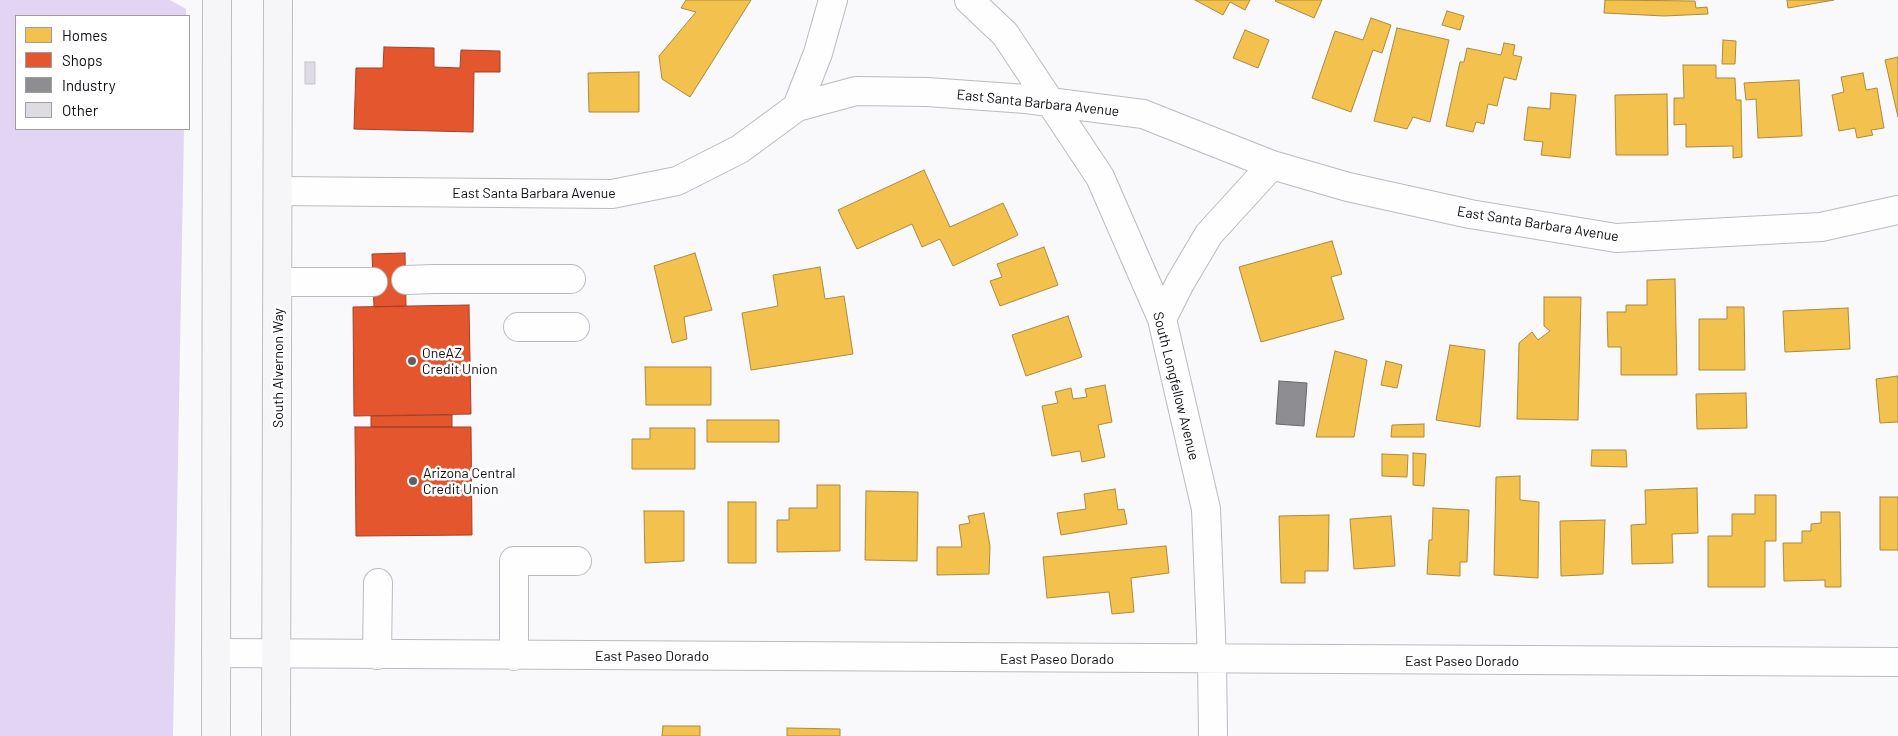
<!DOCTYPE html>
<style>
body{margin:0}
#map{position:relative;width:1898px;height:736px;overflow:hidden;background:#f9f8fb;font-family:Barlow,sans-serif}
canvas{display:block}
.legend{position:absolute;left:15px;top:15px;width:175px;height:115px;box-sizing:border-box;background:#fff;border:1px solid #9f9da1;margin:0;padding:6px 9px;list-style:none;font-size:15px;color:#0f0b13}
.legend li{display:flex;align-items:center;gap:10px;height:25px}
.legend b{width:25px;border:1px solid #9f9da1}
</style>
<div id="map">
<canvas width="1898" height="736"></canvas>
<ul class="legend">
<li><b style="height:14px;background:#f2c14e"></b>Homes</li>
<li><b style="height:14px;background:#e4572e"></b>Shops</li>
<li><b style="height:14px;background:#8d8d92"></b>Industry</li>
<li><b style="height:14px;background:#dedbe2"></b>Other</li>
</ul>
</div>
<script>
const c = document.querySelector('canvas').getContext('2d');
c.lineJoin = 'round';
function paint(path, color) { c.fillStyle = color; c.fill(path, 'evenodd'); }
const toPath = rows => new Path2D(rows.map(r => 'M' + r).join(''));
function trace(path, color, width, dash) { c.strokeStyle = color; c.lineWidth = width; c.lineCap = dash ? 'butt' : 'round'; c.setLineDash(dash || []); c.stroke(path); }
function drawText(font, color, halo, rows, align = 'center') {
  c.font = font + ' Barlow,sans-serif'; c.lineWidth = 5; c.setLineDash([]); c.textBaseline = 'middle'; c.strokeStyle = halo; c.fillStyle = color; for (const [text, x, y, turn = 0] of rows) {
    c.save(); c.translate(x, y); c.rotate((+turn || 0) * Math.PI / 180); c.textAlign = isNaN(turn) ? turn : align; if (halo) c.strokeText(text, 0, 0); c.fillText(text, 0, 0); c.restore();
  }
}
paint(toPath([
 [0,0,170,0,186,9,186,16,16,16,16,129,184,129,173,736,0,736]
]), '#e2d5f4');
const homes = toPath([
 [686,0,751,0,690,97,662,79,659,56,696,12,681,8,686,0],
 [1195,0,1250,0,1245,10,1230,2,1223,15,1195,0],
 [1276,0,1322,0,1314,18,1275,1,1276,0],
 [1605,0,1695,1,1696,8,1707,7,1708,14,1664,16,1604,13,1605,0],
 [1787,0,1834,0,1788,8,1787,0],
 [1447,11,1464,16,1460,30,1442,25,1447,11],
 [1371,18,1391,25,1382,53,1373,50,1351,112,1312,98,1335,31,1363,40,1371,18],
 [1397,28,1449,40,1430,122,1413,117,1407,129,1374,121,1397,28],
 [1245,30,1269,40,1258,68,1233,58,1245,30],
 [1723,40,1736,41,1735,64,1722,64,1723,40],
 [1504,43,1515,45,1513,55,1522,57,1516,80,1504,77,1497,106,1488,104,1484,124,1476,122,1473,132,1446,126,1460,62,1464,62,1467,48,1501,55,1504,43],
 [1898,57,1898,117,1885,60,1898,57],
 [1683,65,1716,65,1716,78,1735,78,1736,100,1741,100,1742,157,1733,158,1733,146,1686,147,1686,124,1674,125,1674,98,1684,98,1683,65],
 [639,72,639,112,589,112,588,73,639,72],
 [1863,73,1866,90,1877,88,1884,128,1871,130,1873,135,1857,138,1855,128,1839,131,1832,95,1844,92,1841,77,1863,73],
 [1799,80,1802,136,1758,138,1756,99,1746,100,1744,83,1799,80],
 [1551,93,1576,95,1570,158,1541,155,1543,142,1524,140,1528,107,1550,109,1551,93],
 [1667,94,1668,155,1616,155,1615,95,1667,94],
 [924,170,950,227,1003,203,1018,235,953,266,940,239,922,247,912,224,857,249,838,210,924,170],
 [1332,241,1342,274,1331,277,1344,319,1261,342,1239,267,1332,241],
 [1044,247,1058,285,1000,306,990,281,1002,277,997,264,1044,247],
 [695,253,712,310,684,317,687,339,672,343,654,266,695,253],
 [820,267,825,299,844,296,853,354,751,370,742,313,778,306,773,275,820,267],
 [1675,279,1677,375,1621,375,1621,347,1608,347,1607,312,1626,312,1626,305,1647,305,1647,280,1675,279],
 [1544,297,1581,297,1578,420,1517,419,1519,343,1532,332,1538,340,1550,331,1544,326,1544,297],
 [1727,307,1744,307,1745,370,1699,370,1699,319,1727,319,1727,307],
 [1848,308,1850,349,1785,352,1783,311,1848,308],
 [1068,316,1082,357,1026,376,1012,335,1068,316],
 [1450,345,1485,350,1480,427,1436,420,1450,345],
 [1335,351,1367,360,1354,437,1316,437,1335,351],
 [1386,361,1402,365,1397,388,1381,385,1386,361],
 [645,367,711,367,711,405,646,405,645,367],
 [1898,376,1898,422,1880,423,1876,379,1898,376],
 [1105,385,1112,422,1098,425,1105,457,1082,462,1080,451,1052,456,1042,406,1058,403,1055,392,1071,388,1073,399,1087,397,1085,389,1105,385],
 [1746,393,1747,428,1697,429,1696,394,1746,393],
 [707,420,779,420,779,442,707,442,707,420],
 [1424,424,1424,437,1391,437,1392,425,1424,424],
 [650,428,695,428,695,469,632,469,632,439,650,439,650,428],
 [1592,450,1626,450,1627,467,1591,466,1592,450],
 [1413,453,1426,454,1424,486,1413,485,1413,453],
 [1382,454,1408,455,1407,477,1382,476,1382,454],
 [1520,476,1520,500,1539,502,1538,578,1494,575,1496,477,1520,476],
 [817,485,840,485,840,551,777,552,777,520,789,520,789,508,817,508,817,485],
 [1697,488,1698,533,1672,534,1673,563,1632,564,1631,525,1646,524,1645,490,1697,488],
 [1115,489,1118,510,1124,509,1127,524,1061,535,1057,513,1086,509,1084,494,1115,489],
 [866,491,918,492,917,561,865,560,866,491],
 [1755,495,1776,495,1776,541,1765,541,1765,587,1708,587,1708,536,1732,536,1732,514,1755,514,1755,495],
 [1880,497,1898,497,1898,550,1880,550,1880,497],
 [728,502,756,502,756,563,728,563,728,502],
 [1433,508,1469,510,1467,562,1460,562,1460,576,1427,574,1429,540,1432,540,1433,508],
 [644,511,684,511,684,561,645,563,644,511],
 [1821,512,1840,512,1841,587,1825,587,1825,580,1784,581,1783,543,1802,543,1802,531,1811,531,1811,524,1821,523,1821,512],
 [984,513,990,546,989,574,937,575,937,547,962,547,959,525,970,523,968,516,984,513],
 [1329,515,1328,571,1305,571,1305,583,1281,583,1279,516,1329,515],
 [1391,516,1395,566,1354,569,1350,519,1391,516],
 [1605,520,1603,574,1561,576,1560,521,1605,520],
 [1166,546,1169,573,1131,578,1134,612,1112,614,1109,592,1047,598,1043,557,1166,546],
 [663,726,700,726,700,736,662,736,663,726],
 [787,728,840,729,840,736,787,736,787,728]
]);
paint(homes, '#f2c14e');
trace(homes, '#ae8a3c', 1);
const shops = toPath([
 [384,47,434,48,434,67,460,68,461,50,500,51,500,72,474,72,473,132,354,129,356,68,383,68,384,47],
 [405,253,406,306,374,307,372,254,405,253],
 [469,305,471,414,354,416,353,307,469,305],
 [452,415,452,427,371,427,371,416,452,415],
 [355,427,471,427,472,535,356,536,355,427]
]);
paint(shops, '#e4572e');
trace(shops, '#a44026', 1);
const industry = toPath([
 [1279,381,1307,383,1304,426,1276,424,1279,381]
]);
paint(industry, '#8d8d92');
trace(industry, '#67666c', 1);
const building = toPath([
 [305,62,315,62,315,84,305,84,305,62]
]);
paint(building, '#dedbe2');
trace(building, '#c7c5cb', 1);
const minor = toPath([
 [969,0,1005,34,1100,177,1162,319,1206,509,1212,660,1213,736],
 [797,107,818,53,833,0],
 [278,191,612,194,677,181,740,149,797,107,856,91,927,92,1026,99,1143,114,1272,165,1348,187,1470,214,1616,238,1821,227,1898,210],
 [406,280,434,279,571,279],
 [278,282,373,282],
 [1162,319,1180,283,1209,234,1272,165],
 [518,327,575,327],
 [216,653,1898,662],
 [377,655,378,583],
 [514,656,514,561,577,561]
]);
const major = toPath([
 [216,736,217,0],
 [276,736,278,0]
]);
trace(minor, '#bcbac0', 30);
trace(major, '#c0bdc5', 30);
trace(minor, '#fefefe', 28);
trace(major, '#f6f5f8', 28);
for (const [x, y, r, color] of [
 [412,361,5,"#615e64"],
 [413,481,5,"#615e64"]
]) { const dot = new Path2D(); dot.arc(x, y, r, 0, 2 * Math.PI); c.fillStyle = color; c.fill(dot); trace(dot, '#fff', 2); }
drawText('14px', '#0f0b13', '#fff', [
 ["East Santa Barbara Avenue",1038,103,6],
 ["East Santa Barbara Avenue",534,193],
 ["East Santa Barbara Avenue",1538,224,9],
 ["South Alvernon Way",278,368,-90],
 ["South Longfellow Avenue",1176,386,76],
 ["East Paseo Dorado",652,656],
 ["East Paseo Dorado",1057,659],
 ["East Paseo Dorado",1462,661]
]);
drawText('14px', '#0f0b13', '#fff', [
 ["OneAZ",422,353],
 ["Credit Union",422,369],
 ["Arizona Central",423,473],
 ["Credit Union",423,489]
], 'left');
</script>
